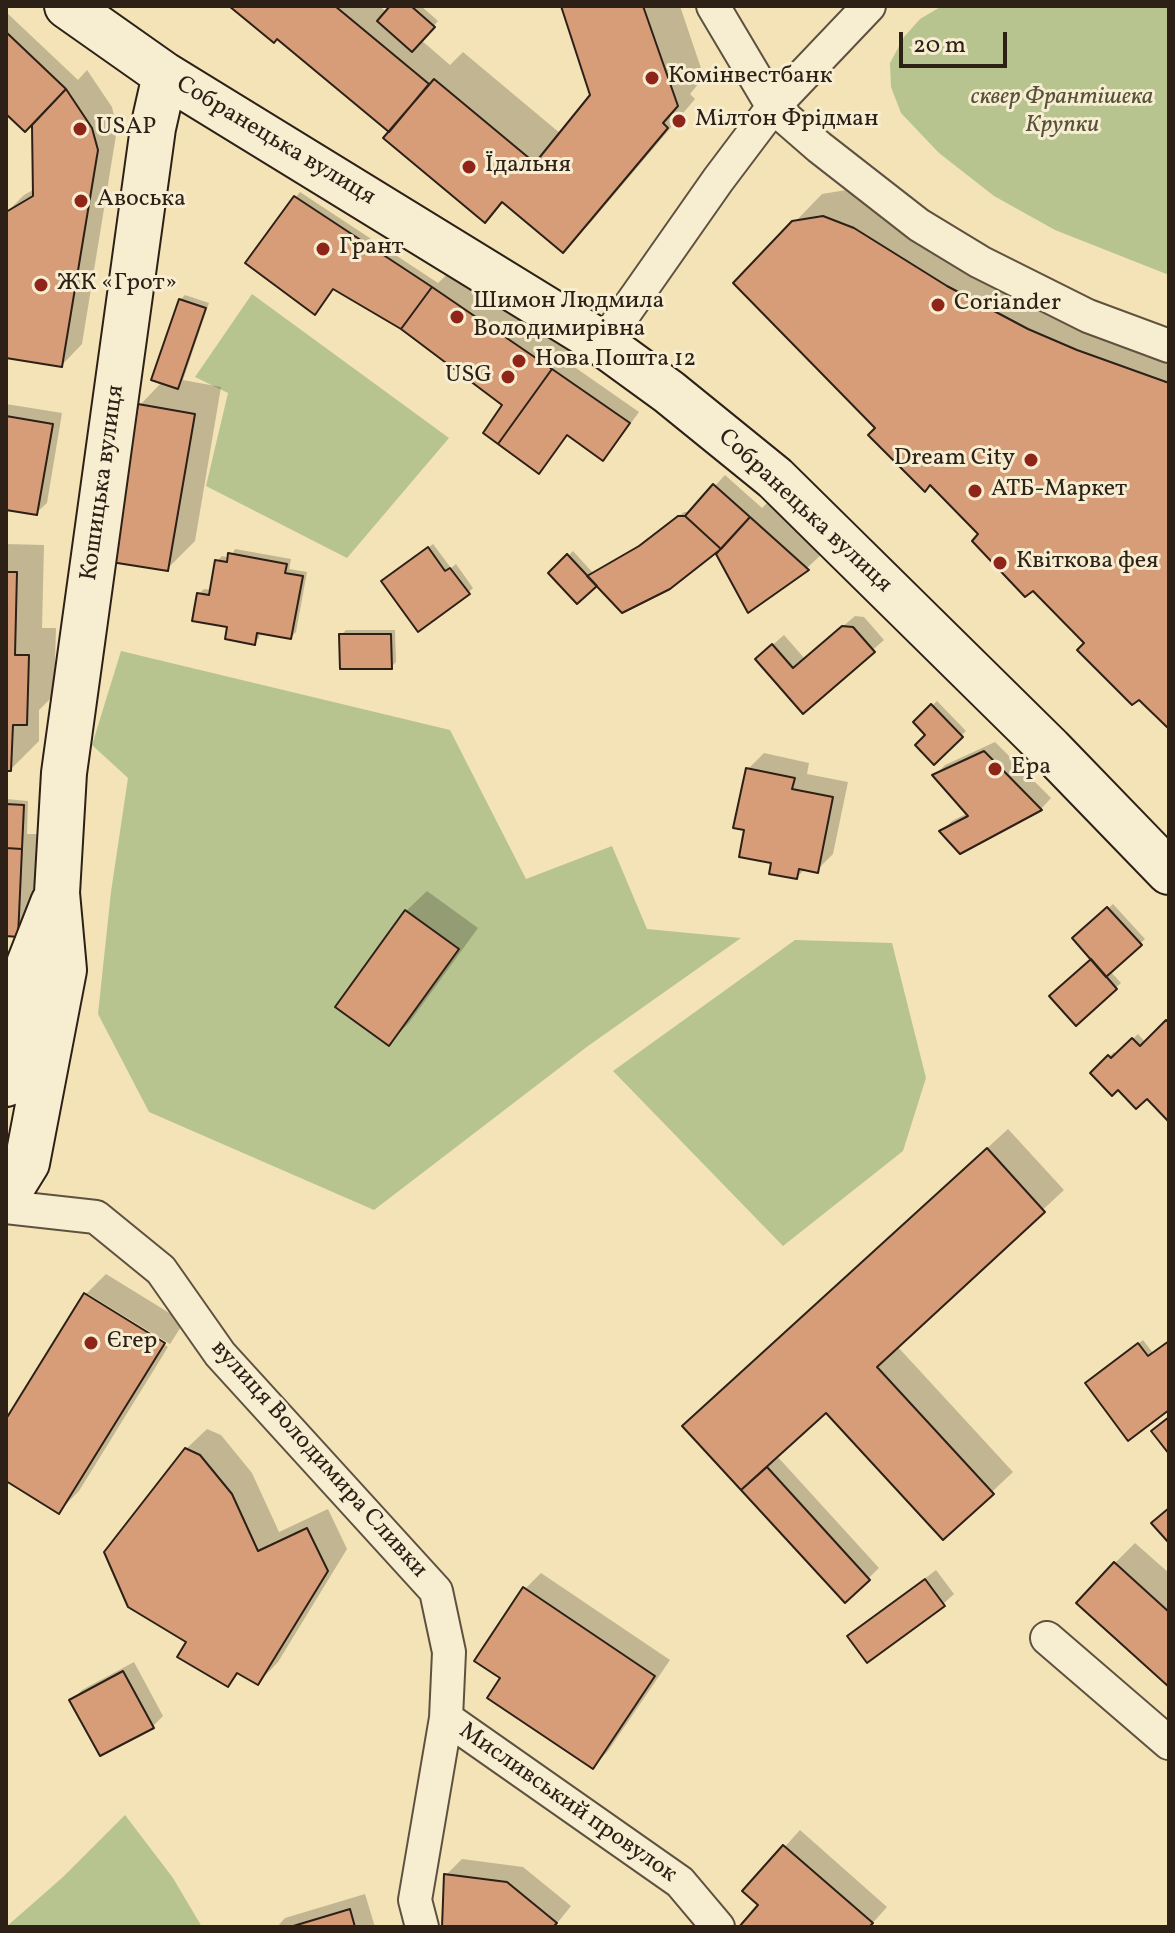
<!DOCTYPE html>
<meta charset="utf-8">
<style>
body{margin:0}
#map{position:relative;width:1175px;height:1933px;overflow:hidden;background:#f3e3b6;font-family:Vollkorn,serif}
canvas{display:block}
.frame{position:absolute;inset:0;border:8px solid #2c2017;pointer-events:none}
.scale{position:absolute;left:899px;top:32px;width:108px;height:36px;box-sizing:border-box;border:4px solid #2c2017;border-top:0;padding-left:10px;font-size:24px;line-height:28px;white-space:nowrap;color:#2c2017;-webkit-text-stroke:6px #f7edd0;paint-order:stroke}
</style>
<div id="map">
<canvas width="1175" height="1933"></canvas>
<div class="frame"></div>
<div class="scale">20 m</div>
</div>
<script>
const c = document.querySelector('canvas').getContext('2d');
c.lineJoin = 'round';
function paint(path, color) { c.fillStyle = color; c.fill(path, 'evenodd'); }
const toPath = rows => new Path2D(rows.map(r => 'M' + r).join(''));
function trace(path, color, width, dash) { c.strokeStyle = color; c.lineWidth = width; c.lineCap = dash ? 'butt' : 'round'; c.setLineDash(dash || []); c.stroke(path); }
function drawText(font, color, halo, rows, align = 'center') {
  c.font = font + ' Vollkorn,serif'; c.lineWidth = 6; c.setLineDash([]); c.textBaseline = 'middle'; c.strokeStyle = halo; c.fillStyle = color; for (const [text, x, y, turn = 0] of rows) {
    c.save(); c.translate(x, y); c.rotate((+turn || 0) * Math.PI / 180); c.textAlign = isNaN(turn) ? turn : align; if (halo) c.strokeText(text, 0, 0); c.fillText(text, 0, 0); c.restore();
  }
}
paint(toPath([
 [942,6,1169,6,1169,275,1055,230,994,196,939,153,901,113,891,87,890,63,904,37,920,19],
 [252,294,449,438,347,558,206,486,228,393,195,377],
 [121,651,450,730,526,879,612,846,647,929,741,938,588,1046,374,1210,149,1112,98,1014,111,892,128,778,92,745],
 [795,940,892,943,926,1078,903,1151,783,1246,613,1071],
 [125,1815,173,1878,202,1927,6,1927,63,1877]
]), '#b8c490');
paint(toPath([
 [232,6,379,6,387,12,393,6,421,6,438,21,421,40,450,65,463,52,561,134,593,95,563,6,680,6,704,77,690,94,695,99,591,222,563,250,504,201,485,220,392,132,277,36],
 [6,12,78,80,87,70,112,107,117,129,82,344,62,365,6,356,6,213,24,195,35,189,34,120,6,111],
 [852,189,1169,346,1169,726,877,428,794,223,822,194],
 [300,192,438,283,454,268,571,348,563,359,639,412,613,448,603,459,568,434,539,471,505,405,296,197],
 [185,295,209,303,183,380,221,387,195,541,167,569,140,405,162,382,180,300],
 [6,404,62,413,47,503,36,513,6,508],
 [725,475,762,508,767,503,823,553,807,568,749,610,731,540,597,583,551,573,573,551,593,573,646,541,684,512,691,512],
 [6,544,44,545,42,628,56,628,54,695,39,710,39,741,11,769,6,769],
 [433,544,451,568,456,564,473,588,468,593,388,577],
 [235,549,291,559,289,569,307,572,296,632,291,637,260,632,259,638,254,643,229,625,199,594,204,589,212,590,217,561,222,556,230,558],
 [855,616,864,617,884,640,803,711,768,649,784,635,805,659],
 [346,630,395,630,396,662,391,667,341,635],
 [937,701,966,731,934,762,928,735,915,722],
 [995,742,1051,798,1041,809,960,851,942,831,952,821,968,813,935,775,945,765],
 [764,753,809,763,807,774,848,782,833,854,817,870,806,868,797,877,774,861,747,829,748,769],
 [6,799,28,801,27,834,37,834,33,919,17,935,6,934],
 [427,891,478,928,409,1023,389,1043,406,911],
 [1113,904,1145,939,1110,971,1121,983,1076,1023,1093,959,1075,939],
 [1169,1019,1169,1119,1147,1096,1118,1087,1092,1073,1114,1052,1117,1055,1138,1034,1145,1042],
 [1008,1129,1064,1190,897,1346,1013,1472,944,1537,826,1410,776,1455,879,1568,845,1601,685,1426],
 [106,1274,184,1322,170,1344,88,1294,88,1298,168,1347,79,1491,59,1511,6,1479,6,1423,85,1295],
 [1143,1340,1153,1353,1169,1342,1169,1407,1092,1378],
 [207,1429,221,1435,252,1473,279,1532,328,1509,347,1549,278,1662,258,1683,240,1672,228,1685,189,1641,186,1449],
 [1135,1543,1169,1573,1169,1684,1115,1563],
 [936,1570,954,1594,943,1604,850,1636],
 [541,1573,670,1660,608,1751,593,1767,503,1678,525,1589],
 [134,1662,163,1716,153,1726,72,1700,82,1690],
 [800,1830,887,1907,869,1927,742,1927,761,1905,745,1891],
 [462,1859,523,1867,571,1906,554,1927,444,1927,446,1875],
 [365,1894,375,1927,277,1927,285,1918]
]), '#0003');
const building = toPath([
 [229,6,335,6,429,84,389,132,277,39,274,43,229,6],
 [390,6,411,6,435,27,412,52,377,21,390,6],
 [561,6,643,6,678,106,663,123,668,128,563,253,502,202,485,223,383,138,434,79,535,163,590,95,561,6],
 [6,32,66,89,25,132,6,114,6,32],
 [66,89,92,128,98,150,62,367,6,358,6,212,33,196,32,125,66,89],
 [294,196,432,287,401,329,333,289,315,315,245,263,294,196],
 [823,216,854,228,947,286,1028,329,1077,350,1169,383,1169,729,1139,700,1132,705,1077,650,1084,643,1033,591,1025,597,972,541,978,534,930,485,925,492,868,435,875,428,733,283,792,221,823,216],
 [432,287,552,369,498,444,483,433,502,405,401,329,432,287],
 [179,299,206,308,178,389,151,380,179,299],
 [552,369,630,423,603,461,567,435,539,474,498,444,552,369],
 [138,404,195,414,168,571,111,562,138,404],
 [6,416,53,424,37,515,6,510,6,416],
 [713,484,750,517,721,549,685,516,713,484],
 [678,516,685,516,721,549,670,589,622,613,587,576,639,546,678,516],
 [750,517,809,570,748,613,716,554,750,517],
 [428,547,445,571,450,568,470,594,418,632,381,581,428,547],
 [228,553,287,564,285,573,303,576,291,639,257,633,255,645,225,639,227,627,192,621,197,593,209,595,215,560,227,562,228,553],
 [567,554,597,586,577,604,548,573,567,554],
 [6,572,17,572,15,655,29,655,27,725,13,725,11,771,6,771,6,572],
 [842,626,853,627,875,652,803,714,755,659,772,644,793,668,842,626],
 [339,634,391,634,392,669,340,669,339,634],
 [931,704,963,737,934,765,915,745,925,735,913,722,931,704],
 [984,751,1042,810,960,854,939,831,968,816,932,775,984,751],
 [746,768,795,778,792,789,833,797,818,873,799,869,797,879,769,874,771,863,739,857,744,830,733,828,746,768],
 [6,804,24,805,22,849,6,848,6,804],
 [6,848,22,849,18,937,6,936,6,848],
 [1107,907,1142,945,1106,977,1072,938,1107,907],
 [405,910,459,949,389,1046,335,1007,405,910],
 [1091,959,1117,989,1076,1026,1049,996,1091,959],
 [1166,1020,1169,1023,1169,1122,1147,1099,1136,1109,1118,1090,1112,1096,1090,1073,1108,1055,1111,1058,1132,1038,1140,1046,1166,1020],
 [987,1148,1045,1212,877,1367,994,1494,943,1540,826,1413,741,1490,682,1426,987,1148],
 [84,1293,165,1343,59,1514,6,1481,6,1419,84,1293],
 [1169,1341,1169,1410,1128,1441,1085,1383,1138,1343,1148,1356,1169,1341],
 [1169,1417,1169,1454,1151,1431,1169,1417],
 [185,1448,200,1455,232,1494,258,1551,307,1528,328,1571,258,1685,237,1673,228,1687,177,1657,186,1642,128,1607,104,1552,185,1448],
 [767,1467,870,1580,845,1603,741,1490,767,1467],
 [1169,1508,1169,1543,1151,1523,1169,1508],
 [1114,1562,1169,1612,1169,1687,1076,1603,1114,1562],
 [925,1579,945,1606,867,1663,847,1636,925,1579],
 [523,1587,655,1676,593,1769,487,1698,500,1678,474,1661,523,1587],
 [123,1671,154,1728,100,1756,69,1700,123,1671],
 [783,1845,873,1923,869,1927,739,1927,758,1905,742,1891,783,1845],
 [444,1874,507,1882,557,1923,553,1927,442,1927,444,1874],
 [350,1909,355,1927,290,1927,350,1909]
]);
paint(building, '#d79d79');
trace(building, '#2c2017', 2);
const street = toPath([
 [713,6,773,107,819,147,919,225,980,262,1088,316,1169,346],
 [603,344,718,180,773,107,869,6],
 [6,1207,96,1217,161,1270,220,1354,436,1591,449,1652,446,1718,415,1900,422,1927],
 [1047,1638,1169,1743],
 [446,1718,680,1882,718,1927]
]);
const secondary = toPath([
 [67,6,165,75,603,344,669,392,775,478,1050,749,1169,872],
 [6,1084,29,964,53,903],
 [6,1197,27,1163,64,970,57,893,64,773,153,128,165,75]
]);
trace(street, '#5e513f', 36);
trace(secondary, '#2c2017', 48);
trace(street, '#f7edd0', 32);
trace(secondary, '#f7edd0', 44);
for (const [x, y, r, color] of [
 [652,78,8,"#8f2418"],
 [679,121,8,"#8f2418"],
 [80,129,8,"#8f2418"],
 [469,167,8,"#8f2418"],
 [81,201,8,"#8f2418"],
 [323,249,8,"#8f2418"],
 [41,285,8,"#8f2418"],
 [938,305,8,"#8f2418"],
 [457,317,8,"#8f2418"],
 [519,361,8,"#8f2418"],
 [508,377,8,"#8f2418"],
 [1031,460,8,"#8f2418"],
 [975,491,8,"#8f2418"],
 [1000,563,8,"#8f2418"],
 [995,769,8,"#8f2418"],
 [91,1343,8,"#8f2418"]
]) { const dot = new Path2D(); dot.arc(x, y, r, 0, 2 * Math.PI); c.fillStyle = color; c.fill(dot); trace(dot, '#f7edd0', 3); }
drawText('24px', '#2c2017', '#f7edd0', [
 ["Комінвестбанк",668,78],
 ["Мілтон Фрідман",695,121],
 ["USAP",96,129],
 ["Їдальня",485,167],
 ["Авоська",97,201],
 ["Грант",339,249],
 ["ЖК «Грот»",57,285],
 ["Шимон Людмила",473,303],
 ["Володимирівна",473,331],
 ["Coriander",954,305],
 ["Нова Пошта 12",535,361],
 ["USG",492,377,"right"],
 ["Dream City",1015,460,"right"],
 ["АТБ-Маркет",991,491],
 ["Квіткова фея",1016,563],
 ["Ера",1011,769],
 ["Єгер",107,1343]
], 'left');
drawText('italic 24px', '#56513b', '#f7edd0', [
 ["сквер Франтішека",1062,99],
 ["Крупки",1062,127]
]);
drawText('24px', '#2c2017', '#f7edd0', [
 ["Собранецька вулиця",275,142,31],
 ["Кошицька вулиця",104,483,-82],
 ["Собранецька вулиця",804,512,43],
 ["вулиця Володимира Сливки",318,1460,48],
 ["Мисливський провулок",567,1804,35]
]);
</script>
